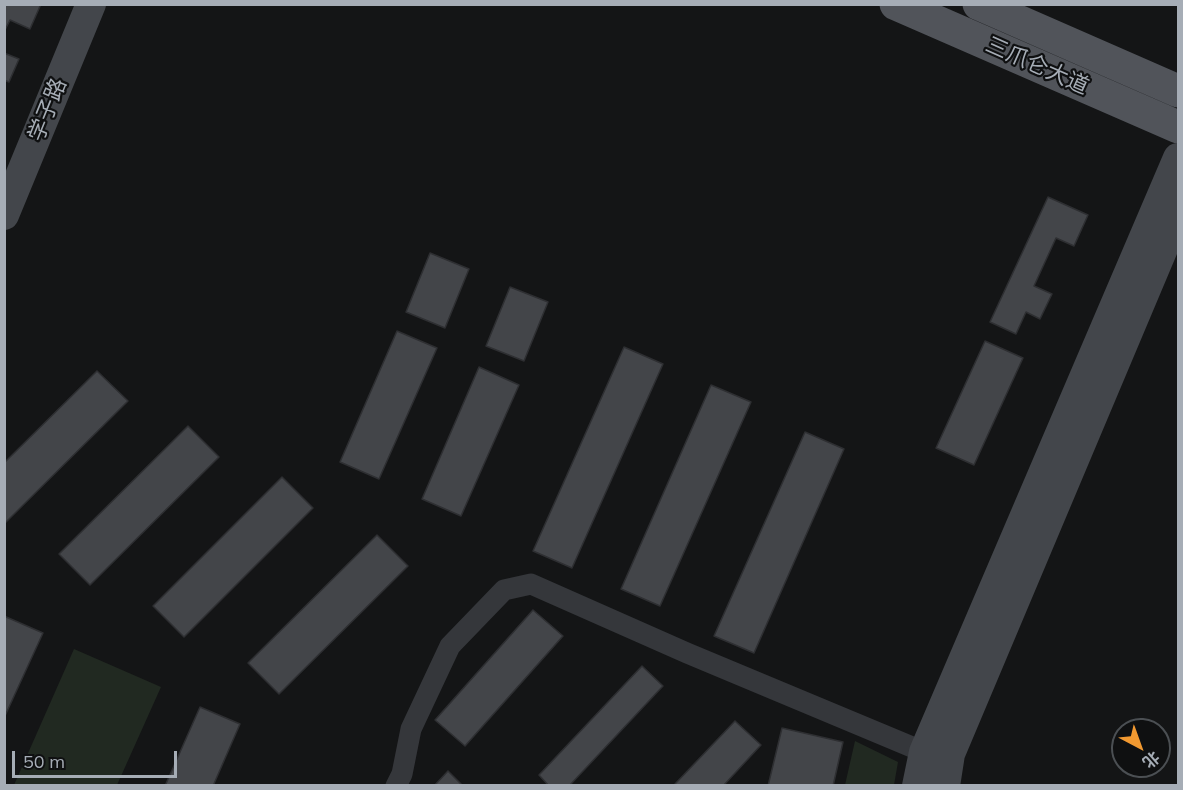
<!DOCTYPE html>
<meta charset="utf-8">
<style>
body{margin:0}
#map{position:relative;width:1183px;height:790px;overflow:hidden;background:#141516;font-family:Mulish,"Noto Sans SC",sans-serif}
canvas{display:block}
.frame{position:absolute;inset:0;border:6px solid #a6adb6;pointer-events:none}
.north{position:absolute;left:1111px;top:718px;width:60px;height:60px;box-sizing:border-box;background:#0f1011;border:2px solid #4b4f53;border-radius:50%;rotate:139deg;font-size:16px;font-weight:700;line-height:24px;text-align:center;color:#a6adb6}
.north::after{content:'';display:block;margin:auto;width:21px;height:27px;background:#f19931;clip-path:polygon(50% 0,100% 100%,50% 72%,0 100%)}
.scale{position:absolute;left:12px;top:751px;width:165px;height:27px;box-sizing:border-box;border:3px solid #a6adb6;border-top:0;padding-left:8px;font-size:18px;line-height:21px;white-space:nowrap;color:#a6adb6;-webkit-text-stroke:4px #0f1011;paint-order:stroke}
</style>
<div id="map">
<canvas width="1183" height="790"></canvas>
<div class="frame"></div>
<div class="north">北</div>
<div class="scale">50 m</div>
</div>
<script>
const c = document.querySelector('canvas').getContext('2d');
c.lineJoin = 'round';
function paint(path, color) { c.fillStyle = color; c.fill(path, 'evenodd'); }
const toPath = rows => new Path2D(rows.map(r => 'M' + r).join(''));
function trace(path, color, width, dash) { c.strokeStyle = color; c.lineWidth = width; c.lineCap = dash ? 'butt' : 'round'; c.setLineDash(dash || []); c.stroke(path); }
function drawText(font, color, halo, rows, align = 'center') {
  c.font = font + ' Mulish,"Noto Sans SC",sans-serif'; c.lineWidth = 4.5; c.setLineDash([]); c.textBaseline = 'middle'; c.strokeStyle = halo; c.fillStyle = color; for (const [text, x, y, turn = 0] of rows) {
    c.save(); c.translate(x, y); c.rotate((+turn || 0) * Math.PI / 180); c.textAlign = isNaN(turn) ? turn : align; if (halo) c.strokeText(text, 0, 0); c.fillText(text, 0, 0); c.restore();
  }
}
paint(toPath([
 [74,649,161,687,117,785,14,785],
 [855,741,898,762,894,785,845,785]
]), '#212921');
const building = toPath([
 [4,4,41,4,30,29,10,20,4,32,4,4],
 [4,53,19,59,9,82,4,80,4,53],
 [1048,197,1088,215,1074,246,1056,238,1034,286,1052,294,1040,319,1026,312,1016,334,990,322,1048,197],
 [430,253,469,269,445,328,406,312,430,253],
 [510,287,548,302,524,361,486,346,510,287],
 [397,331,437,348,379,479,340,462,397,331],
 [985,341,1023,358,974,465,936,448,985,341],
 [624,347,663,364,572,568,533,551,624,347],
 [479,367,519,385,461,516,422,499,479,367],
 [97,371,128,401,4,524,4,463,97,371],
 [711,385,751,402,660,606,621,589,711,385],
 [188,426,219,457,90,585,59,554,188,426],
 [805,432,844,449,754,653,714,636,805,432],
 [282,477,313,508,184,637,153,606,282,477],
 [377,535,408,566,279,694,248,663,377,535],
 [533,610,563,636,465,746,435,720,533,610],
 [4,616,43,633,4,718,4,616],
 [642,666,663,686,569,786,549,786,539,775,642,666],
 [200,707,240,724,213,786,165,786,200,707],
 [735,721,761,745,723,786,676,786,675,784,735,721],
 [782,728,843,742,833,786,768,786,782,728],
 [448,771,463,786,434,786,448,771]
]);
paint(building, '#434549');
trace(building, '#2e2f32', 1.5);
trace(toPath([
 [396,786,402,774,411,729,450,646,504,590,531,584,687,653,924,752]
]), '#35373b', 21);
trace(toPath([
 [4,215,91,4],
 [917,786,924,752,1178,158],
 [945,786,950,754,1178,213]
]), '#43464b', 30);
trace(toPath([
 [896,4,1178,127],
 [979,4,1178,91]
]), '#51545a', 33);
drawText('22px', '#a6adb6', '#0f1011', [
 ["三爪仑大道",1037,66,24],
 ["学子路",48,110,-68]
]);
</script>
